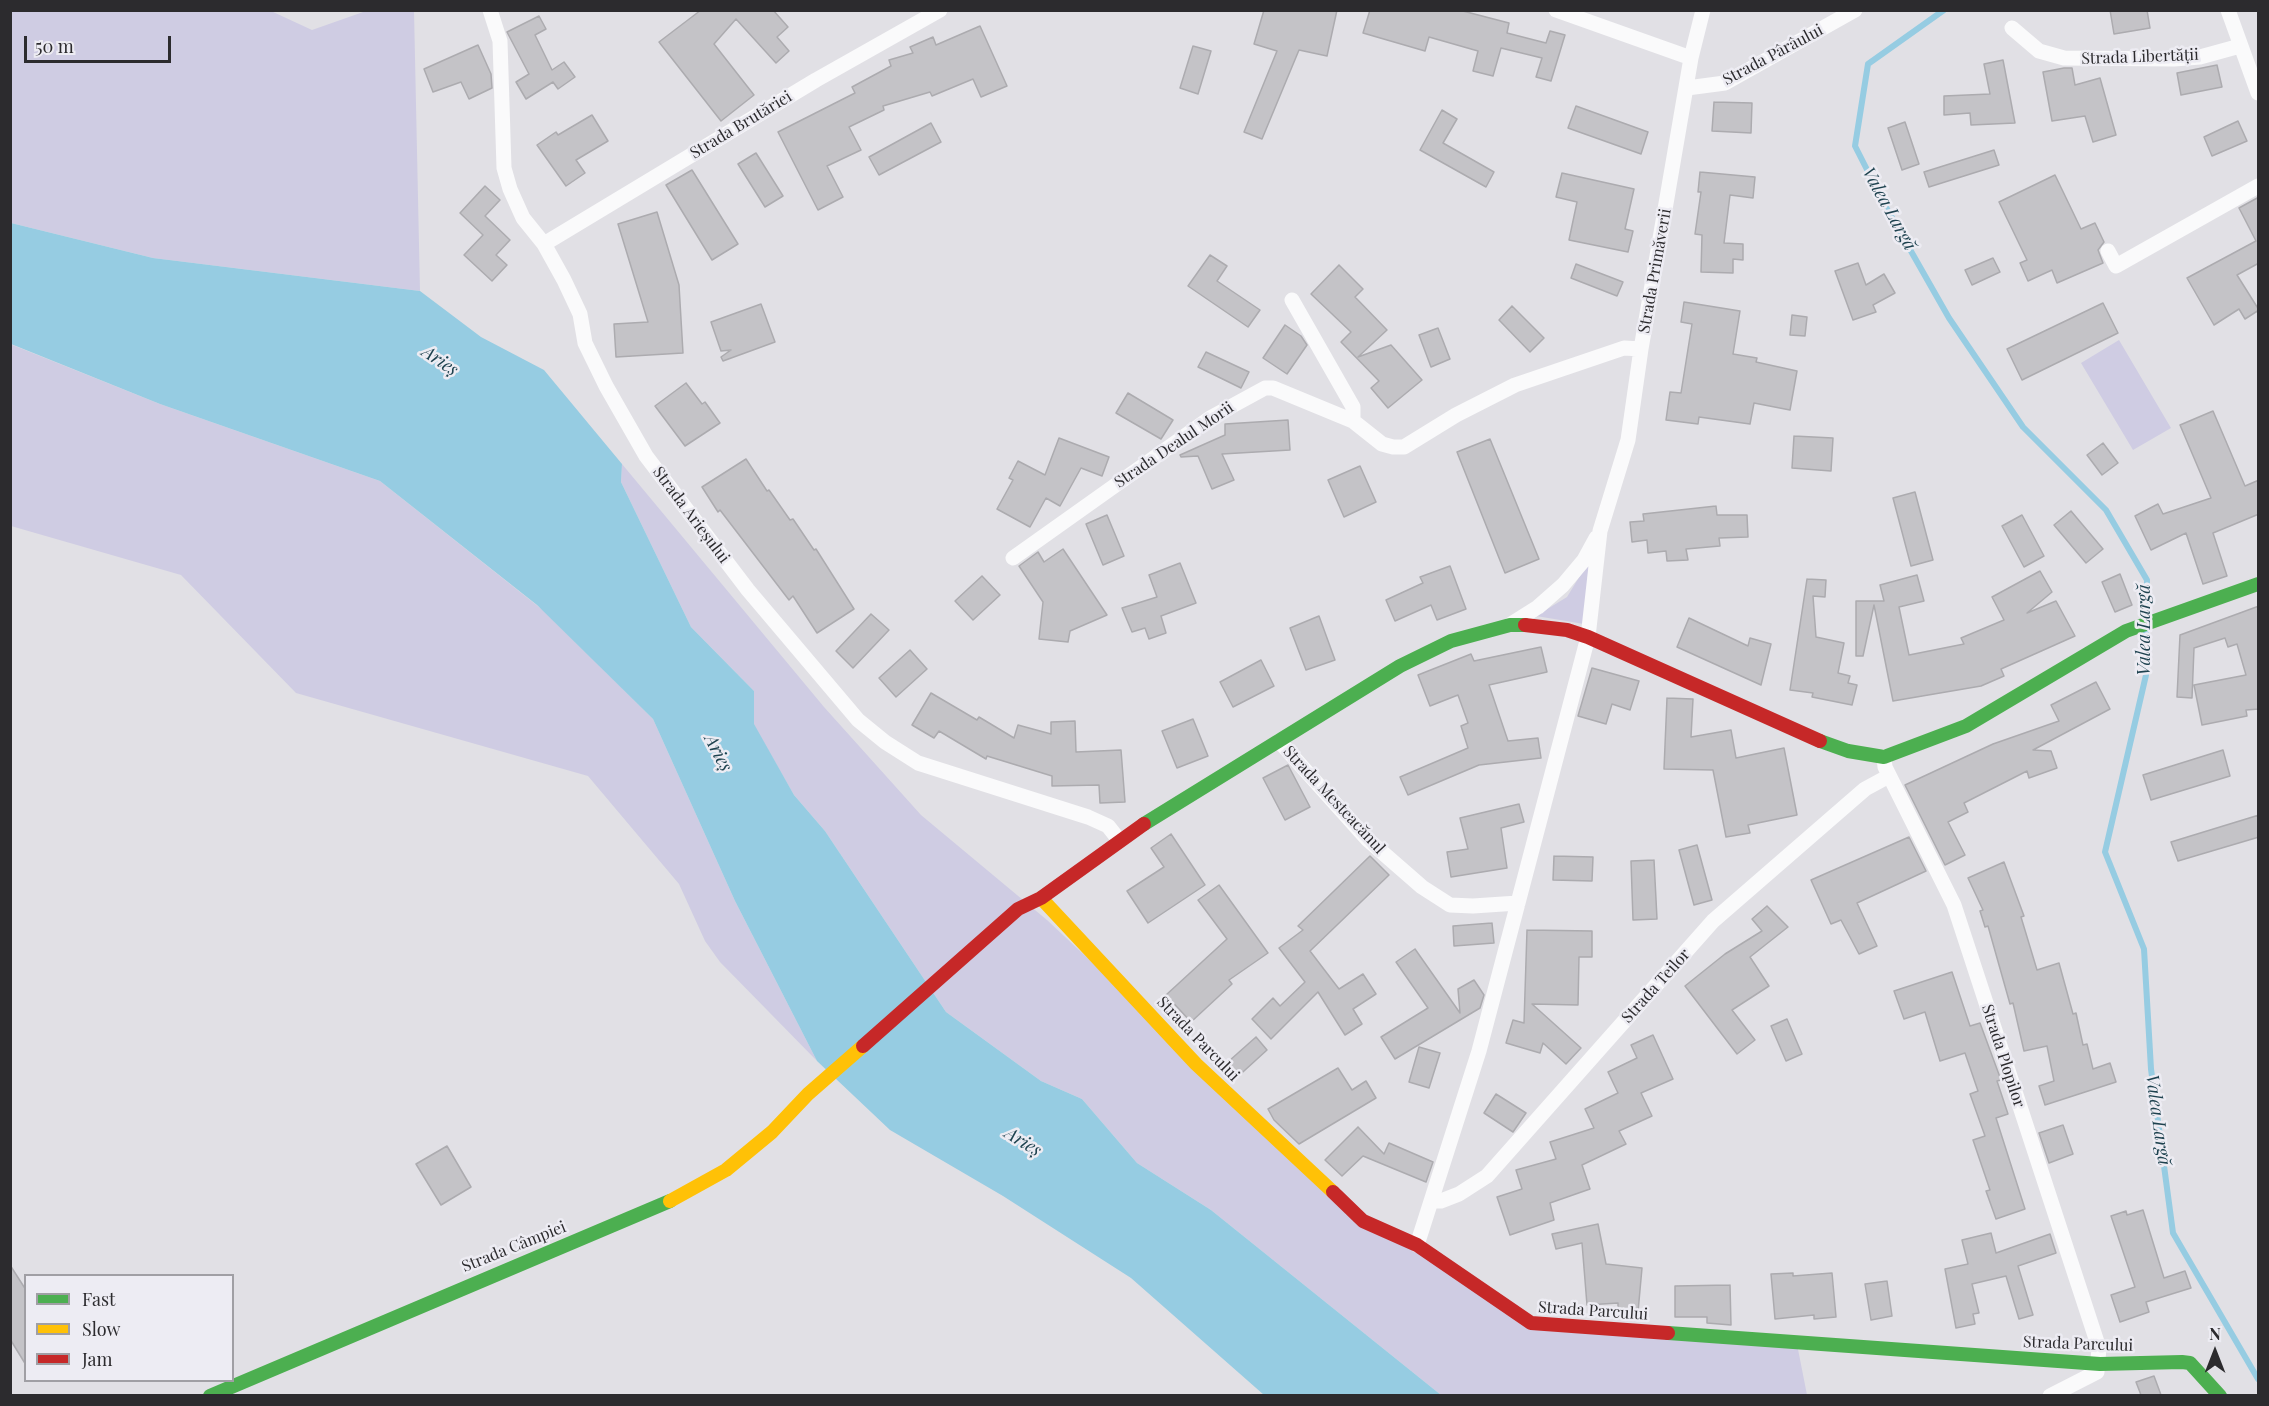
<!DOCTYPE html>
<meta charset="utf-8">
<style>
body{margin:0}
#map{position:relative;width:2269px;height:1406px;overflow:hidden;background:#e1e0e5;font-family:"Playfair Display",serif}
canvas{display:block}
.frame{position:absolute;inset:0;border:12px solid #2c2b2e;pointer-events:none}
.legend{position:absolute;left:24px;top:1274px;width:210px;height:108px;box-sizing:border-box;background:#edecf3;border:2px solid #a09fa4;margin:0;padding:8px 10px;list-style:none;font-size:18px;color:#2c2b2e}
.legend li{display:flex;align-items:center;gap:12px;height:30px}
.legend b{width:30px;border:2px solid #a09fa4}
.north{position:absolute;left:2185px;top:1322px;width:60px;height:60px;-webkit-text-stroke:4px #edecf3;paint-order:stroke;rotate:0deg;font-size:16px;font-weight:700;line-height:24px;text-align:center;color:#2c2b2e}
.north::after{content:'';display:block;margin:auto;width:21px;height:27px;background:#2c2b2e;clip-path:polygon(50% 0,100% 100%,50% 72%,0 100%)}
.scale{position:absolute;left:24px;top:36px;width:147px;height:27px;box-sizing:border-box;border:3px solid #2c2b2e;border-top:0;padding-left:8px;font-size:18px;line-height:21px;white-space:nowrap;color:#2c2b2e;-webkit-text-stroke:4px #edecf3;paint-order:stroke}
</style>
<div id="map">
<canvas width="2269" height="1406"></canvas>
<div class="frame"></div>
<ul class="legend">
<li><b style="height:8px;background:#4caf50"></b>Fast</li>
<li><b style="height:8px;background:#ffc107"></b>Slow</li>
<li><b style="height:8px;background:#c62828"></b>Jam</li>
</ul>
<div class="north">N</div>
<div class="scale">50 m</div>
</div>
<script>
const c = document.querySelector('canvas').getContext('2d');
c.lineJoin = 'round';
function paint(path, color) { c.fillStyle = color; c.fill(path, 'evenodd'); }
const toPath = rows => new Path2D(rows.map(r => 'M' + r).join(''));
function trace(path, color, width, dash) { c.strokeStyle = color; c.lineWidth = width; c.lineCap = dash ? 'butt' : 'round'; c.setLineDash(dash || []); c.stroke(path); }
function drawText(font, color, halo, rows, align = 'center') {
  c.font = font + ' "Playfair Display",serif'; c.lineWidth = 5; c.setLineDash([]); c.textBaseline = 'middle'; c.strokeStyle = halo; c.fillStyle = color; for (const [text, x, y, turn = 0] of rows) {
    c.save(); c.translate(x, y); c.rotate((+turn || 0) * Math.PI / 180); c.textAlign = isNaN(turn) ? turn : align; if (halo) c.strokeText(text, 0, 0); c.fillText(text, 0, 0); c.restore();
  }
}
paint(toPath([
 [11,11,271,11,312,30,366,11,414,11,420,291,153,258,11,223],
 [2119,340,2171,428,2133,450,2081,363],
 [10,344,160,404,380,481,544,611,653,719,735,901,817,1061,720,962,705,941,679,884,588,776,296,693,181,575,11,526],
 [622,464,824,707,921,815,1047,920,1360,1214,1530,1318,1796,1339,1807,1395,1441,1395,1211,1210,1137,1163,1082,1099,1041,1081,946,1012,825,831,794,795,753,724,754,691,691,627,621,482],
 [1589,561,1584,624,1536,616,1567,597]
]), '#cfcce3');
paint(toPath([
 [11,223,153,258,420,291,481,337,544,370,622,464,621,482,691,627,754,691,754,724,794,795,825,831,946,1012,1041,1081,1082,1099,1137,1163,1211,1210,1441,1395,1264,1395,1131,1278,1003,1196,890,1130,817,1061,735,901,653,719,537,605,380,481,160,404,11,344]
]), '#96cce2');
trace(toPath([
 [1944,10,1868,64,1855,146,1887,209,1949,318,2023,427,2106,510,2147,580,2146,619],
 [2146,629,2146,675,2105,852,2144,949,2151,1069,2173,1233,2258,1379]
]), '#96cce2', 6);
const building = toPath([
 [701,10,773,10,788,27,777,37,789,51,776,63,736,19,714,44,754,95,721,121,659,42,701,10],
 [1264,10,1337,10,1327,56,1299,50,1262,139,1244,132,1277,51,1254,44,1264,10],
 [1370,10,1459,10,1509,23,1507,33,1546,43,1550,31,1565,35,1551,81,1536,77,1542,58,1501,48,1493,76,1473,71,1478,51,1429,37,1425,51,1363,33,1370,10],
 [2110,10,2147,10,2150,28,2114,34,2110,10],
 [539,16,546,29,535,35,552,70,564,62,575,77,558,89,553,82,526,99,516,82,529,74,507,32,539,16],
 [980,26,1007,86,981,97,973,79,932,96,930,92,883,106,884,110,849,127,861,150,827,166,843,197,818,210,778,132,855,93,852,87,891,66,889,60,913,53,910,47,933,37,936,45,980,26],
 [478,45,491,74,492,88,469,99,461,82,433,92,424,69,478,45],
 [1193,46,1211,51,1198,94,1180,88,1193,46],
 [2003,60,2015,123,1971,125,1970,113,1944,115,1944,96,1990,94,1984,64,2003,60],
 [2217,65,2222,87,2181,95,2177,73,2217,65],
 [2064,68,2072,68,2075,85,2100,78,2116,135,2093,142,2085,116,2052,121,2043,72,2064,68],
 [1714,102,1752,103,1751,133,1712,131,1714,102],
 [1576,106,1648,132,1641,154,1568,128,1576,106],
 [1442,110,1457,119,1443,143,1494,172,1486,187,1420,150,1442,110],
 [592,115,608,141,576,160,585,173,566,186,537,145,556,132,558,135,592,115],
 [2238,121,2247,141,2212,156,2204,137,2238,121],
 [1905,122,1919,164,1902,170,1888,128,1905,122],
 [931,123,941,142,879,175,869,157,931,123],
 [1994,150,1999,165,1929,187,1924,172,1994,150],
 [756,153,783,196,765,207,738,164,756,153],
 [692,170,738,244,712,260,666,185,692,170],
 [1700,172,1755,177,1753,198,1730,195,1724,243,1743,244,1743,260,1733,259,1733,273,1701,272,1702,235,1695,234,1701,192,1698,192,1700,172],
 [1562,173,1634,189,1625,229,1633,231,1628,252,1569,240,1577,202,1556,197,1562,173],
 [2055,175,2081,229,2095,223,2104,242,2098,250,2103,263,2057,283,2052,270,2028,281,2020,263,2027,260,1999,202,2055,175],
 [485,186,500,200,485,216,510,240,496,255,507,265,492,281,464,255,483,235,460,213,485,186],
 [2259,197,2259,263,2237,275,2259,310,2245,319,2239,309,2214,325,2187,278,2256,241,2239,208,2259,197],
 [657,212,679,285,683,353,616,357,614,324,648,322,618,224,657,212],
 [1210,255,1227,266,1217,281,1260,310,1248,327,1188,286,1210,255],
 [1993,258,2000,272,1972,285,1965,270,1993,258],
 [1858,263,1866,285,1884,274,1895,293,1873,305,1876,312,1853,320,1835,271,1858,263],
 [1576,264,1623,282,1617,296,1571,278,1576,264],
 [1339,265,1363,289,1355,297,1387,330,1358,357,1391,345,1422,380,1388,408,1371,388,1379,381,1341,342,1351,332,1311,294,1339,265],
 [1684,302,1740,311,1733,354,1757,358,1756,362,1797,371,1790,410,1754,403,1750,424,1699,417,1698,424,1666,420,1670,392,1681,393,1692,324,1681,322,1684,302],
 [2103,303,2118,333,2022,380,2007,349,2103,303],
 [761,304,775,342,723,361,721,357,731,350,721,351,711,322,761,304],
 [1512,306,1544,338,1530,352,1499,320,1512,306],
 [1792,315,1807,317,1805,336,1790,335,1792,315],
 [1285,325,1301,336,1307,345,1287,374,1263,358,1285,325],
 [1438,328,1450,359,1431,367,1419,335,1438,328],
 [1206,352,1249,372,1241,388,1198,367,1206,352],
 [686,383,702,404,705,402,720,423,685,446,655,406,686,383],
 [1128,393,1173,420,1161,439,1116,413,1128,393],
 [2213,411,2245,486,2259,480,2259,514,2213,533,2227,576,2203,584,2186,533,2151,550,2135,516,2158,504,2163,514,2211,498,2180,425,2213,411],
 [1288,420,1290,450,1222,454,1234,480,1212,489,1198,456,1181,457,1180,455,1225,435,1225,424,1288,420],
 [1794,436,1833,438,1831,471,1792,468,1794,436],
 [1059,438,1109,457,1102,476,1081,468,1060,506,1046,498,1030,527,997,509,1013,480,1009,478,1018,461,1045,475,1059,438],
 [1490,439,1539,559,1505,573,1457,452,1490,439],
 [2103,443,2118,463,2102,475,2087,455,2103,443],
 [746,459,767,491,769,490,790,520,793,519,814,550,816,549,854,609,817,633,793,596,789,600,720,510,718,512,702,487,746,459],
 [1360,466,1376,502,1344,517,1328,480,1360,466],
 [1915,492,1933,560,1911,566,1893,498,1915,492],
 [1716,506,1717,515,1747,515,1748,537,1719,538,1720,546,1686,549,1688,560,1667,561,1666,551,1648,553,1647,540,1632,542,1630,522,1644,521,1643,514,1716,506],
 [2071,511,2103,549,2086,563,2054,525,2071,511],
 [1107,515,1124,556,1103,565,1086,524,1107,515],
 [2022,515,2044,556,2024,567,2002,526,2022,515],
 [1063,549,1107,615,1070,631,1068,642,1039,639,1043,602,1019,566,1038,552,1044,562,1063,549],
 [1180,563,1196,603,1161,616,1166,633,1149,639,1145,628,1132,632,1122,608,1157,597,1149,575,1180,563],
 [1450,566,1466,609,1437,620,1431,605,1395,621,1386,600,1423,583,1420,577,1450,566],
 [2040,571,2052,592,2027,613,2056,601,2075,636,2001,669,2004,676,1981,686,1893,701,1874,605,1863,656,1856,656,1856,601,1884,601,1880,585,1917,575,1924,601,1899,607,1909,655,1964,644,1961,638,2004,620,1992,597,2040,571],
 [2120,574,2132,605,2115,612,2102,582,2120,574],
 [982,576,1000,595,973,620,955,601,982,576],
 [1807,579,1826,580,1825,597,1813,596,1816,637,1844,643,1838,673,1850,676,1848,683,1857,685,1852,705,1812,697,1813,693,1790,690,1807,579],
 [2259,606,2259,709,2246,710,2247,716,2202,725,2194,685,2246,675,2237,644,2228,647,2225,638,2194,648,2192,698,2177,697,2180,635,2259,606],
 [871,614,889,630,853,668,836,651,871,614],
 [1319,616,1335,660,1306,670,1290,628,1319,616],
 [1689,618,1748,646,1750,638,1771,644,1761,685,1677,647,1689,618],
 [1541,647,1547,672,1489,685,1508,741,1538,738,1541,758,1479,765,1408,795,1400,777,1468,748,1461,726,1468,723,1458,695,1430,706,1418,675,1471,654,1474,661,1541,647],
 [910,650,927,669,896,697,879,678,910,650],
 [1261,660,1274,686,1233,707,1220,682,1261,660],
 [1592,668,1639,681,1630,710,1612,704,1606,724,1578,716,1592,668],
 [2096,682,2110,709,2033,750,2051,751,2057,768,2029,778,2027,771,1964,803,1968,812,1948,822,1965,855,1945,865,1905,785,1993,744,2059,721,2051,705,2096,682],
 [931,693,977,720,979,717,1014,738,1018,725,1051,734,1051,722,1075,721,1076,752,1121,750,1125,802,1100,803,1099,785,1052,786,1052,776,987,756,986,759,939,731,934,738,912,725,931,693],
 [1667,698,1693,699,1691,737,1731,730,1736,758,1784,748,1797,815,1748,825,1750,833,1726,837,1713,770,1664,769,1667,698],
 [1193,719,1208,756,1177,768,1162,731,1193,719],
 [2223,750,2230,776,2151,800,2143,775,2223,750],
 [1288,765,1310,807,1285,820,1263,778,1288,765],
 [1519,804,1524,822,1501,828,1507,868,1451,877,1447,852,1468,849,1460,818,1519,804],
 [2259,815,2259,837,2178,861,2171,842,2259,815],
 [1171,834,1205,885,1148,923,1127,891,1164,867,1151,848,1171,834],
 [1909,837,1926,871,1857,903,1877,946,1859,954,1841,920,1831,924,1811,880,1909,837],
 [1697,845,1712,900,1694,905,1679,850,1697,845],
 [1370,856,1389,875,1310,951,1339,989,1363,974,1376,994,1353,1009,1362,1024,1345,1035,1318,992,1271,1039,1252,1019,1273,998,1280,1006,1305,982,1279,948,1303,930,1298,926,1370,856],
 [1554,856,1593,857,1592,881,1553,880,1554,856],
 [1654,860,1657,919,1633,920,1631,861,1654,860],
 [2004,862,2024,916,2021,917,2037,970,2059,963,2073,1014,2076,1013,2083,1045,2087,1044,2093,1069,2110,1063,2116,1082,2045,1105,2039,1086,2054,1081,2047,1046,2024,1051,2013,1003,2010,1004,1988,926,1985,927,1980,911,1983,910,1968,878,2004,862],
 [1219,885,1268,953,1229,980,1232,984,1191,1022,1166,995,1227,939,1198,900,1219,885],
 [1767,906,1788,927,1750,957,1769,986,1732,1010,1755,1040,1737,1054,1685,986,1725,954,1762,931,1752,919,1767,906],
 [1492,923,1494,943,1454,946,1453,926,1492,923],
 [1527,930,1592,931,1592,957,1579,957,1578,1005,1532,1004,1581,1048,1566,1064,1543,1043,1540,1053,1506,1043,1513,1020,1524,1023,1527,930],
 [1415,949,1460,1013,1458,989,1474,980,1484,995,1480,1008,1395,1059,1381,1037,1428,1008,1396,962,1415,949],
 [1952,972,1970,1026,1980,1023,2001,1080,1997,1081,2008,1114,1996,1118,2025,1209,1996,1219,1986,1191,1990,1190,1973,1140,1985,1136,1970,1094,1978,1091,1965,1053,1940,1061,1925,1012,1904,1019,1894,991,1952,972],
 [1787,1019,1802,1054,1786,1061,1771,1026,1787,1019],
 [1653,1035,1673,1079,1641,1093,1652,1116,1619,1131,1626,1144,1582,1165,1590,1189,1550,1203,1554,1220,1510,1235,1497,1197,1522,1189,1516,1170,1556,1159,1550,1142,1594,1128,1585,1109,1618,1093,1608,1072,1637,1058,1631,1045,1653,1035],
 [1256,1037,1267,1050,1233,1081,1220,1069,1256,1037],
 [1419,1047,1440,1053,1429,1088,1409,1082,1419,1047],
 [1338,1068,1352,1090,1366,1081,1376,1098,1299,1144,1274,1120,1268,1109,1338,1068],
 [1496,1094,1526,1113,1513,1132,1484,1113,1496,1094],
 [2063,1125,2073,1154,2049,1163,2039,1133,2063,1125],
 [1358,1127,1384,1154,1389,1143,1433,1162,1426,1182,1363,1156,1342,1176,1325,1160,1358,1127],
 [447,1146,471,1187,441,1205,416,1164,447,1146],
 [2143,1210,2164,1278,2185,1271,2191,1288,2146,1302,2149,1312,2120,1322,2111,1295,2135,1287,2111,1216,2126,1211,2127,1215,2143,1210],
 [1598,1224,1606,1264,1642,1268,1638,1312,1618,1310,1618,1303,1587,1305,1582,1243,1556,1249,1552,1234,1598,1224],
 [1991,1233,1996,1253,2050,1234,2056,1253,2018,1266,2033,1315,2019,1319,2006,1276,1972,1284,1979,1313,1973,1314,1975,1324,1956,1328,1945,1269,1968,1264,1962,1240,1991,1233],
 [10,1265,26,1290,26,1365,10,1339,10,1265],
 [1793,1273,1793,1276,1832,1273,1836,1317,1814,1319,1814,1315,1775,1319,1771,1274,1793,1273],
 [1887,1281,1892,1316,1871,1320,1865,1284,1887,1281],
 [1730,1285,1731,1325,1707,1323,1707,1317,1675,1317,1675,1286,1730,1285],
 [2154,1376,2161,1395,2141,1395,2136,1382,2154,1376]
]);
paint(building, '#c4c3c7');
trace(building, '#acabaf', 1.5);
trace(toPath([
 [490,10,500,41,504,168,510,189,523,218,544,244,564,280,580,314,585,343,606,386,646,456,748,590,858,720,885,742,918,763,1088,817,1108,826,1119,840],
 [1556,10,1691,58],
 [2228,10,2258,93],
 [2012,28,2039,51,2064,58,2174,59,2200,57,2240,46],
 [1687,88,1725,83,1855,10],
 [544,244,816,80,940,10],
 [2108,251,2116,266,2258,186],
 [1292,300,1353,407,1353,421],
 [1013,558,1210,418,1265,388,1273,388,1353,421,1382,444,1393,447,1404,447,1456,415,1515,385,1624,348,1641,349],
 [1511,624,1538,607,1563,585,1584,560,1596,538],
 [1279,741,1367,839,1422,887,1450,905,1473,906,1518,903],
 [1884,757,1885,767,1954,905,2099,1348,2097,1372,2050,1396],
 [1432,1201,1441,1201,1459,1194,1487,1176,1713,921,1865,789,1889,776],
 [1417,1245,1479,1051,1588,637,1600,531,1628,440,1641,349,1691,58,1703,10]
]), '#fafafb', 15);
trace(toPath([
 [1820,741,1848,751,1884,757,1966,726,2126,631,2258,584],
 [1144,824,1400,666,1451,641,1510,625,1525,625],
 [1668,1333,2100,1364,2182,1362,2190,1363,2220,1396],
 [210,1396,670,1201]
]), '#4caf50', 14);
trace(toPath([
 [1041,898,1196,1064,1333,1192],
 [670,1201,726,1170,772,1132,808,1094,863,1046]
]), '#ffc107', 14);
trace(toPath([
 [1525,625,1567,630,1588,637,1820,741],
 [863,1046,1018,909,1041,898,1144,824],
 [1333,1192,1363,1221,1417,1245,1531,1323,1668,1333]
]), '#c62828', 14);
drawText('16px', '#2c2b2e', '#edecf3', [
 ["Strada Pârâului",1773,55,-28],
 ["Strada Libertății",2140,57,-2],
 ["Strada Brutăriei",741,125,-31],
 ["Strada Primăverii",1655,271,-80],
 ["Strada Dealul Morii",1174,445,-34],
 ["Strada Arieșului",691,515,53],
 ["Strada Mesteacănul",1334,800,47],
 ["Strada Teilor",1656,986,-48],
 ["Strada Parcului",1198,1039,46],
 ["Strada Plopilor",2003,1056,72],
 ["Strada Câmpiei",514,1247,-22],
 ["Strada Parcului",1593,1311,4],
 ["Strada Parcului",2078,1344,2]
]);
drawText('italic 18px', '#1e424f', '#edecf3', [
 ["Valea Largă",1889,209,61],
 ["Arieș",440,361,34],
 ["Valea Largă",2144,630,-90],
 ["Arieș",718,753,62],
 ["Valea Largă",2158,1120,82],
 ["Arieș",1023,1142,32]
]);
</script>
